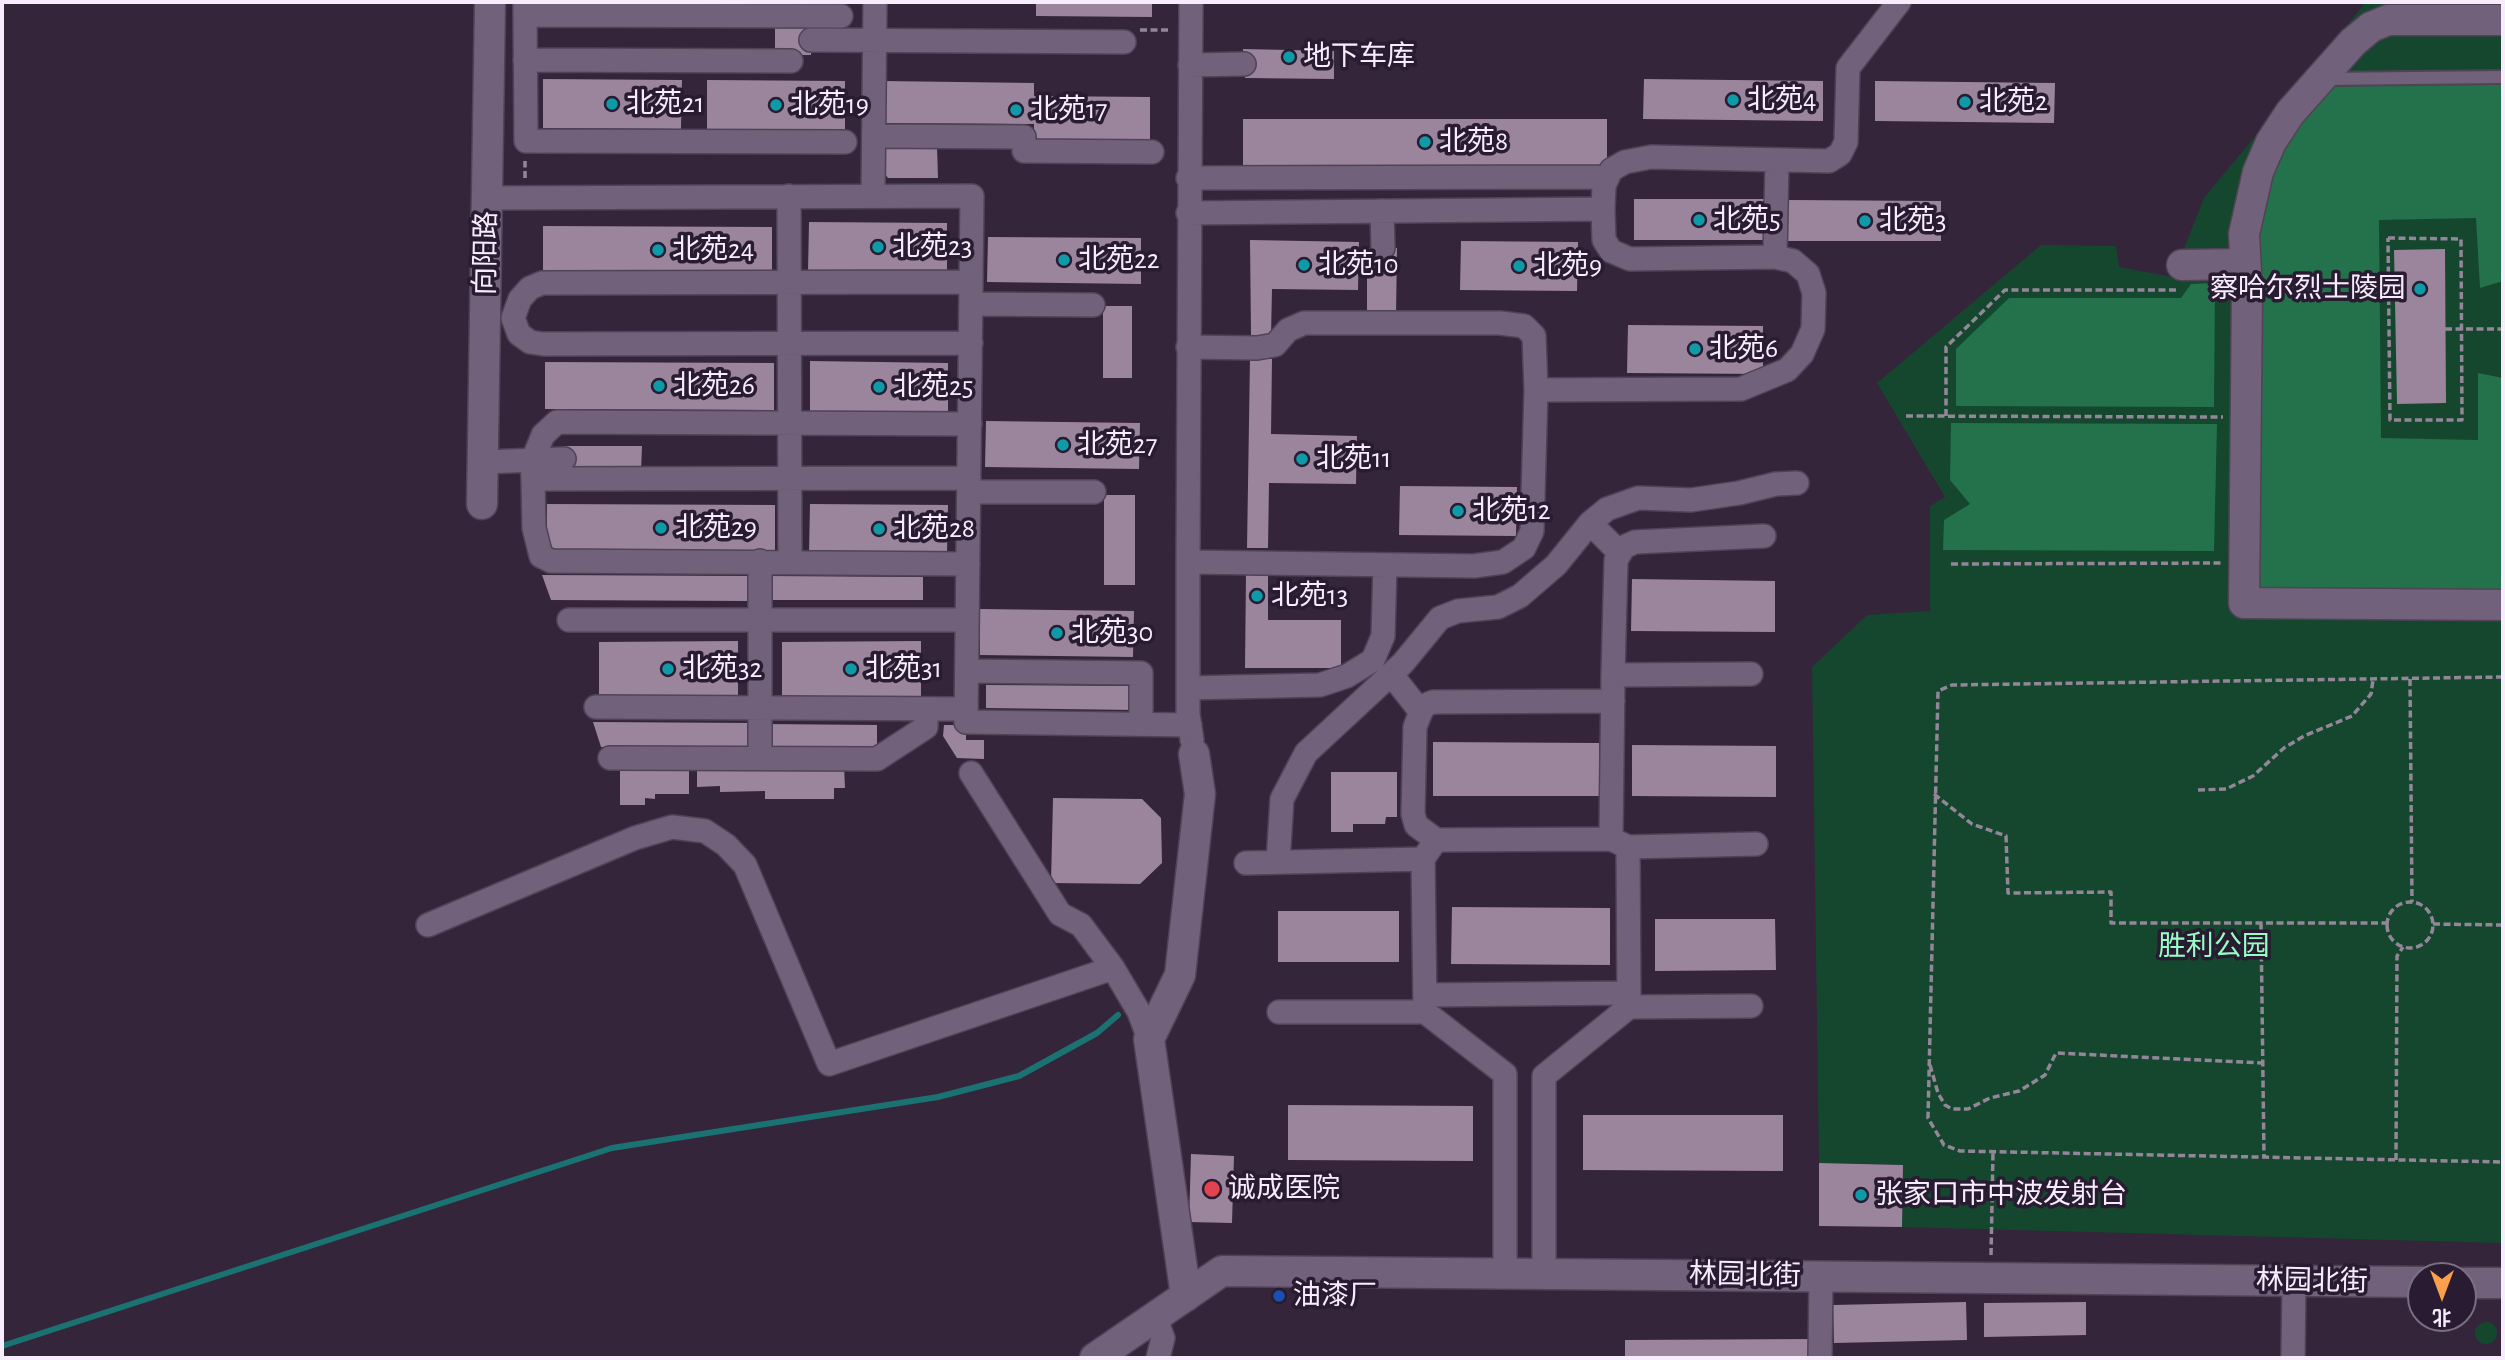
<!DOCTYPE html>
<meta charset="utf-8">
<style>
body{margin:0}
#map{position:relative;width:2505px;height:1360px;overflow:hidden;background:#34253b;font-family:"Alegreya Sans","Noto Sans SC",sans-serif}
canvas{display:block}
.frame{position:absolute;inset:0;border:4px solid #f6ecfb;pointer-events:none}
.north{position:absolute;left:2407px;top:1262px;width:70px;height:70px;box-sizing:border-box;background:#291b31;border:2px solid #7b6f82;border-radius:50%;rotate:180deg;font-size:19px;font-weight:700;line-height:28px;text-align:center;color:#f6ecfb}
.north::after{content:'';display:block;margin:auto;width:24px;height:32px;background:#fa9f4e;clip-path:polygon(50% 0,100% 100%,50% 72%,0 100%)}
</style>
<div id="map">
<canvas width="2505" height="1360"></canvas>
<div class="frame"></div>
<div class="north">北</div>
</div>
<script>
const c = document.querySelector('canvas').getContext('2d');
c.lineJoin = 'round';
function paint(path, color) { c.fillStyle = color; c.fill(path, 'evenodd'); }
const toPath = rows => new Path2D(rows.map(r => 'M' + r).join(''));
function trace(path, color, width, dash) { c.strokeStyle = color; c.lineWidth = width; c.lineCap = dash ? 'butt' : 'round'; c.setLineDash(dash || []); c.stroke(path); }
function drawText(font, color, halo, rows, align = 'center') {
  c.font = font + ' "Alegreya Sans","Noto Sans SC",sans-serif'; c.lineWidth = 7; c.setLineDash([]); c.textBaseline = 'middle'; c.strokeStyle = halo; c.fillStyle = color; for (const [text, x, y, turn = 0] of rows) {
    c.save(); c.translate(x, y); c.rotate((+turn || 0) * Math.PI / 180); c.textAlign = isNaN(turn) ? turn : align; if (halo) c.strokeText(text, 0, 0); c.fillText(text, 0, 0); c.restore();
  }
}
paint(toPath([
 [2366,2,2503,2,2503,1243,1902,1227,1903,1165,1819,1163,1812,667,1867,615,1930,611,1930,506,1945,497,1877,383,2041,245,2116,246,2119,267,2173,277,2204,198],
 '2475 1333a11 11 0 1 1 22 0a11 11 0 1 1-22 0Z'
]), '#14472e');
paint(toPath([
 [2503,82,2503,281,2480,288,2476,218,2379,220,2381,438,2478,440,2478,373,2503,378,2503,596,2252,596,2252,223,2291,125,2325,85],
 [2215,283,2214,407,1956,406,1956,349,2009,298,2181,298,2191,284],
 [1951,423,2217,424,2214,551,1943,550,1944,520,1970,504,1950,480]
]), '#24724b');
trace(toPath([
 [2,1346,612,1148,938,1097,1019,1076,1097,1033,1118,1015]
]), '#1a7273', 6);
paint(toPath([
 [1036,2,1152,2,1152,17,1036,16],
 [775,28,811,28,811,55,775,55],
 [1243,49,1334,51,1334,79,1245,78],
 [543,79,682,80,681,129,543,128],
 [1644,79,1823,81,1823,121,1643,119],
 [707,80,845,81,845,130,707,129],
 [882,81,1034,83,1034,96,1150,97,1150,141,1034,140,1034,124,882,123],
 [1875,81,2055,83,2054,123,1875,121],
 [1243,119,1607,119,1607,165,1243,165],
 [879,146,937,147,938,178,888,178,880,168],
 [1634,199,1764,199,1764,240,1634,240],
 [1788,200,1941,201,1941,241,1788,241],
 [809,222,947,223,947,272,808,271],
 [543,226,772,227,772,275,543,274],
 [988,237,1141,238,1141,284,987,282],
 [1250,240,1359,242,1358,290,1272,289,1271,336,1251,335],
 [1461,241,1578,242,1577,291,1460,290],
 [1367,248,1397,248,1396,316,1367,316],
 [2445,249,2446,403,2397,404,2394,250],
 [1103,306,1132,306,1132,378,1103,378],
 [1628,325,1763,326,1763,374,1627,373],
 [1250,358,1272,359,1271,434,1357,436,1356,484,1269,483,1268,548,1247,548],
 [810,361,948,363,948,412,810,411],
 [545,362,774,363,774,410,545,409],
 [986,421,1140,423,1139,469,985,467],
 [563,446,642,446,641,472,563,472],
 [1400,486,1517,487,1516,536,1399,535],
 [1104,495,1135,495,1135,585,1104,585],
 [547,504,775,505,775,552,547,552],
 [810,504,948,505,947,554,809,553],
 [1246,572,1268,572,1268,620,1341,620,1341,668,1245,668],
 [542,575,747,576,747,601,551,600],
 [766,576,923,577,923,600,766,600],
 [1632,579,1775,581,1775,632,1631,631],
 [980,609,1134,611,1133,657,980,655],
 [738,641,738,696,599,696,599,642],
 [921,641,921,696,782,696,782,642],
 [986,685,1134,686,1134,710,986,708],
 [593,722,756,723,756,747,601,747],
 [763,724,877,725,877,748,762,748],
 [944,725,966,725,966,740,984,740,984,759,957,758,943,736],
 [1433,742,1599,743,1599,796,1433,796],
 [1632,745,1776,746,1776,797,1632,796],
 [620,764,689,764,689,794,655,794,655,799,645,798,645,805,620,805],
 [844,766,845,788,834,788,834,799,765,799,765,791,720,792,720,786,697,787,697,767],
 [1331,772,1397,772,1397,817,1386,817,1385,824,1353,824,1353,832,1331,832],
 [1053,798,1142,799,1161,818,1162,863,1140,884,1051,883],
 [1452,907,1610,908,1610,965,1451,964],
 [1278,911,1399,911,1399,962,1278,962],
 [1655,919,1775,919,1776,970,1655,971],
 [1288,1105,1473,1106,1473,1161,1288,1160],
 [1583,1115,1783,1115,1783,1171,1583,1170],
 [1191,1154,1234,1156,1232,1223,1189,1222],
 [1819,1163,1903,1165,1902,1227,1819,1226],
 [1966,1302,1967,1340,1834,1343,1833,1305],
 [2086,1302,2086,1335,1984,1337,1984,1303],
 [1813,1339,1813,1358,1625,1358,1625,1340]
]), '#9b859d');
const service = toPath([
 [2325,79,2503,77]
]);
const minor = toPath([
 [525,2,525,15,841,16],
 [1191,2,1188,562,1188,714,1192,740],
 [525,15,526,141,845,142],
 [811,40,1124,42],
 [525,60,791,61],
 [1190,65,1244,64],
 [874,136,1024,137,1024,151,1152,152],
 [1188,178,1608,177],
 [873,195,875,2],
 [789,196,790,561],
 [487,198,972,196,966,722,1190,725],
 [1382,211,1383,248],
 [1188,213,1603,209,1604,186,1611,170,1625,162,1651,157,1829,161,1840,154,1846,142,1848,68,1899,2],
 [1775,257,1777,160],
 [971,304,1093,305],
 [971,343,543,344,530,342,519,334,513,318,520,299,530,288,542,283,971,282],
 [1188,347,1257,348,1275,345,1288,330,1304,323,1500,323,1524,326,1534,336,1536,390],
 [483,462,564,459],
 [969,478,533,479,532,462,543,435,557,422,970,424],
 [533,479,534,528,541,556,551,561,968,564],
 [969,492,1094,492],
 [1590,523,1620,553],
 [760,561,760,758],
 [1188,562,1474,566,1503,562,1524,548,1532,531,1536,390,1741,389,1787,370,1802,354,1813,329,1814,293,1808,274,1793,261,1775,257,1630,259,1611,251,1604,240,1603,209],
 [569,620,967,620],
 [967,671,1141,673,1141,724],
 [1391,674,1421,712],
 [1613,675,1616,560,1624,547,1635,542,1764,536],
 [1188,688,1320,685,1347,676,1373,660,1383,636,1385,565],
 [596,707,966,709],
 [610,758,877,759,926,727,926,709],
 [971,773,1060,914,1081,925,1113,968,1139,1012,1149,1039],
 [1611,839,1613,675,1751,674],
 [1436,840,1416,825,1413,814,1415,727,1423,706,1433,702,1613,701],
 [1628,847,1629,1007],
 [1423,859,1425,1009],
 [1278,862,1282,799,1306,753,1403,663,1440,618,1458,611,1498,607,1520,596,1556,565,1590,523,1607,509,1638,498,1691,500,1739,493,1776,484,1797,483],
 [1246,863,1423,859,1436,840,1611,839,1628,847,1756,844],
 [428,925,635,838,672,827,705,831,726,845,745,865,829,1064,1113,968],
 [1425,995,1629,993],
 [1279,1012,1425,1012,1505,1074,1505,1273],
 [1544,1273,1544,1076,1629,1007,1751,1006],
 [1155,1317,1163,1338,1158,1358],
 [1820,1358,1821,1276],
 [2293,1358,2294,1281]
]);
const tertiary = toPath([
 [2503,20,2388,20,2371,27,2353,42,2290,113,2271,142,2258,172,2244,234,2247,291,2244,603,2503,605],
 [2182,265,2244,264],
 [482,504,490,2],
 [2463,1283,2503,1283],
 [1186,1296,1149,1039,1180,975,1200,794,1194,754],
 [1095,1358,1222,1271,2421,1282]
]);
trace(service, '#504356', 16);
trace(minor, '#504356', 26);
trace(tertiary, '#504356', 33);
trace(toPath([
 [1140,30,1171,30],
 [525,178,525,161],
 [2388,238,2461,239,2462,420,2390,420,2388,238],
 [2445,329,2503,329],
 [1906,416,2223,417],
 [1946,416,1946,347,2005,290,2176,290],
 [1951,564,2221,563],
 [2503,677,1952,685,1938,691,1928,1118,1944,1145,1960,1151,2503,1162],
 [2410,679,2412,902],
 [2198,790,2226,789,2253,776,2284,748,2304,736,2352,716,2371,694,2373,680],
 [1934,794,1972,824,2006,836,2008,893,2111,892,2111,923,2386,923],
 '2387 925a23 23 0 1 1 46 0a23 23 0 1 1-46 0Z',
 [2261,923,2264,1158],
 [2433,924,2503,925],
 [1930,1065,1938,1093,1945,1105,1952,1109,1968,1109,1990,1098,2019,1091,2045,1075,2056,1053,2263,1063],
 [2396,1160,2397,956,2403,947],
 [1991,1255,1993,1152]
]), '#928698', 3.5, [7, 3.5]);
trace(service, '#71617a', 12);
trace(minor, '#71617a', 23);
trace(tertiary, '#71617a', 30);
for (const [x, y, r, color] of [
 [1289,57,7,"#0f9aa8"],
 [1733,100,7,"#0f9aa8"],
 [1965,102,7,"#0f9aa8"],
 [612,104,7,"#0f9aa8"],
 [776,105,7,"#0f9aa8"],
 [1016,110,7,"#0f9aa8"],
 [1425,142,7,"#0f9aa8"],
 [1699,220,7,"#0f9aa8"],
 [1865,221,7,"#0f9aa8"],
 [878,247,7,"#0f9aa8"],
 [658,250,7,"#0f9aa8"],
 [1064,260,7,"#0f9aa8"],
 [1304,265,7,"#0f9aa8"],
 [1519,266,7,"#0f9aa8"],
 [2420,289,7,"#0f9aa8"],
 [1695,349,7,"#0f9aa8"],
 [659,386,7,"#0f9aa8"],
 [879,387,7,"#0f9aa8"],
 [1063,445,7,"#0f9aa8"],
 [1302,459,7,"#0f9aa8"],
 [1458,511,7,"#0f9aa8"],
 [661,528,7,"#0f9aa8"],
 [879,529,7,"#0f9aa8"],
 [1257,596,7,"#0f9aa8"],
 [1057,633,7,"#0f9aa8"],
 [668,669,7,"#0f9aa8"],
 [851,669,7,"#0f9aa8"],
 [1212,1189,9,"#e0444e"],
 [1861,1195,7,"#0f9aa8"],
 [1279,1296,7,"#1a4fb4"]
]) { const dot = new Path2D(); dot.arc(x, y, r, 0, 2 * Math.PI); c.fillStyle = color; c.fill(dot); trace(dot, '#291b31', 2.5); }
drawText('28px', '#f6ecfb', '#291b31', [
 ["地下车库",1303,57],
 ["北苑4",1747,100],
 ["北苑2",1979,102],
 ["北苑21",626,104],
 ["北苑19",790,105],
 ["北苑17",1030,110],
 ["北苑8",1439,142],
 ["北苑5",1713,220],
 ["北苑3",1879,221],
 ["北苑23",892,247],
 ["北苑24",672,250],
 ["北苑22",1078,260],
 ["北苑10",1318,265],
 ["北苑9",1533,266],
 ["察哈尔烈士陵园",2406,289,"right"],
 ["北苑6",1709,349],
 ["北苑26",673,386],
 ["北苑25",893,387],
 ["北苑27",1077,445],
 ["北苑11",1316,459],
 ["北苑12",1472,511],
 ["北苑29",675,528],
 ["北苑28",893,529],
 ["北苑13",1271,596],
 ["北苑30",1071,633],
 ["北苑32",682,669],
 ["北苑31",865,669],
 ["诚成医院",1228,1189],
 ["张家口市中波发射台",1875,1195],
 ["油漆厂",1293,1296]
], 'left');
drawText('28px', '#f6ecfb', '#291b31', [
 ["向阳路",486,253,-89],
 ["林园北街",1745,1275,1],
 ["林园北街",2312,1281,1]
]);
drawText('28px', '#96fec3', '#291b31', [
 ["胜利公园",2214,947]
]);
</script>
